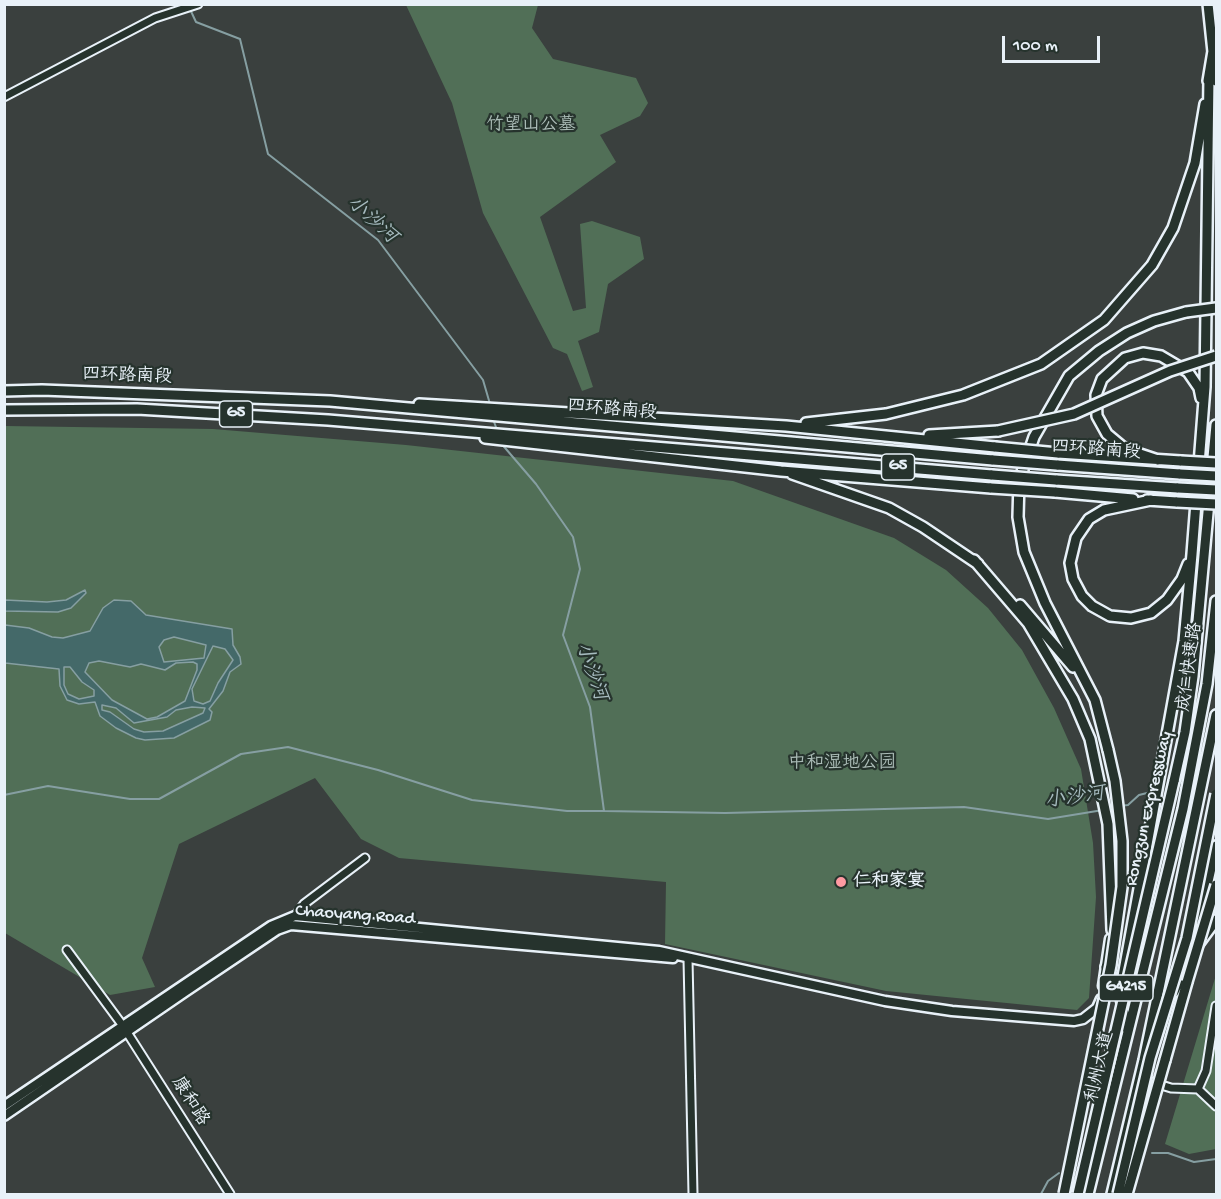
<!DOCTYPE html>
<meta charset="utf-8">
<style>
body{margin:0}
#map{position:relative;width:1221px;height:1199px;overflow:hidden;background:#3a403e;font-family:"Gochi Hand",sans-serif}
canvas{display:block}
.frame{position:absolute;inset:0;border:6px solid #e8f1f8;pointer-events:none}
.scale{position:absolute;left:1002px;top:36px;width:98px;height:27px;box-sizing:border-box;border:3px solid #e8f1f8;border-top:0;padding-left:8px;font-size:18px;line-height:21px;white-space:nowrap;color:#e8f1f8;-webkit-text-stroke:4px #26332d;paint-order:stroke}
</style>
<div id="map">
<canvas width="1221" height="1199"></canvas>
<div class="frame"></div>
<div class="scale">100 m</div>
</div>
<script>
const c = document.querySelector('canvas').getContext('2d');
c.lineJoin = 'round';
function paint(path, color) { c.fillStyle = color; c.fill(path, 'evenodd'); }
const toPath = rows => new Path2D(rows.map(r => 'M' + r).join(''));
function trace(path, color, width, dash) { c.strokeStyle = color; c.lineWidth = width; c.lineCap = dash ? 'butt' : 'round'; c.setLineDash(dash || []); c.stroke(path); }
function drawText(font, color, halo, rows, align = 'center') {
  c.font = font + ' "Gochi Hand","LXGW WenKai TC",sans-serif'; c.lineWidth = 4.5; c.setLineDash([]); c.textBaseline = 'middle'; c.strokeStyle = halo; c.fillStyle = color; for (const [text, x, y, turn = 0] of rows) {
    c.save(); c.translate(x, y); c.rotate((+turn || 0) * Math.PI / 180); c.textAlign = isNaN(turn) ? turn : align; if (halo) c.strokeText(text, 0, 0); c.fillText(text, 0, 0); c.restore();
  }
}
paint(toPath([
 [406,5,538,5,532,28,553,59,636,78,648,103,640,116,600,135,616,162,540,217,573,311,586,308,580,224,592,221,640,237,644,259,608,284,599,332,578,341,593,387,582,391,567,354,553,348,483,213,452,103],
 [5,426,213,429,406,445,733,481,894,538,946,570,988,608,1022,650,1054,708,1081,769,1093,843,1096,897,1089,998,1077,1010,886,991,665,944,666,882,399,858,361,839,315,778,179,844,142,958,155,987,110,995,5,933],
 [1216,975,1216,1149,1189,1154,1165,1144]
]), '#516f57');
const water = toPath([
 [85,590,86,593,71,608,58,612,5,611,5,600,47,602,66,600,85,590],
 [114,600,131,601,146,615,232,629,233,645,240,657,241,664,230,672,223,691,209,709,212,712,210,720,174,738,145,740,136,738,116,728,100,716,95,702,79,704,67,700,60,686,59,669,5,663,5,625,29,628,52,637,63,638,90,631,103,608,114,600],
 [174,637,206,645,204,658,164,662,159,647,164,640,174,637],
 [213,646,225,649,233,660,218,683,210,701,203,704,194,701,192,689,213,646],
 [99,661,130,667,141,664,165,670,176,663,193,662,197,664,197,670,185,701,157,717,147,719,112,700,85,672,89,663,99,661],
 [64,667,70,667,82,682,94,690,94,696,79,699,68,694,64,685,64,667],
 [102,705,116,708,134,723,167,717,176,710,192,707,205,708,203,713,163,731,144,732,134,729,110,712,102,710,102,705]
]);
paint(water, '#446969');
trace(water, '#869fa2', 1.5);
trace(toPath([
 [189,7,196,22,240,39,268,154,378,240,483,380,490,404],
 [493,419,497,430],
 [500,442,536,484,573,537,580,569,563,635,590,707,604,811,725,813,964,807,1048,819,1103,810],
 [4,795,48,786,130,799,159,799,241,754,288,747,378,770,472,800,567,811,604,811],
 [1120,806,1128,805,1139,795,1155,791],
 [1152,1153,1168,1153,1194,1162,1216,1159],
 [1041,1194,1048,1181,1059,1173]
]), '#869fa2', 2);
const minor = toPath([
 [4,97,155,18,198,4],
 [295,916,304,904,365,858],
 [67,950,123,1026,230,1194],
 [688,959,693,1194],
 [1142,1079,1171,1088,1198,1089,1216,1106],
 [1198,1089,1206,1071,1216,1006]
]);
const major = toPath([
 [1103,986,1110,939],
 [4,1106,271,926,295,916,659,951,885,1001,952,1011,1074,1021,1083,1019,1097,1008,1101,999],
 [4,1116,185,992,277,930,291,925,673,958]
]);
const highway = toPath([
 [1208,4,1216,81],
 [1208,81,1213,51],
 [4,391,42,390,330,401,993,460],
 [419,404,786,426,995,447],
 [4,410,137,409,328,420,992,475],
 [806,423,886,414,963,395,1041,364,1104,320,1152,265,1173,228,1195,163,1205,104],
 [929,435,998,431],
 [485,438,781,471,991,488],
 [1058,453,1181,461],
 [1158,460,1125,449,1107,434,1097,416,1096,395,1102,379,1125,358,1143,353,1161,356,1188,372,1199,388,1201,398],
 [1057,465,1180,474],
 [792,474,889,508,923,527,978,564],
 [1056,480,1178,488],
 [1055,492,1133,499],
 [1147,500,1177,502],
 [1151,500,1104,510,1089,519,1076,538,1070,563,1073,579,1082,596,1092,606,1110,616,1131,618,1151,613,1167,600,1182,579,1188,564],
 [974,560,1028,623,1073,699,1090,739,1108,824,1112,930],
 [1020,605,1073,667],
 [1108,750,1095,700,1045,603,1024,552,1018,517,1019,481,1034,437,1069,376,1099,351,1127,333,1154,321,1186,312],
 [1174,781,1185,732,1193,676,1216,425],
 [1199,943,1216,920],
 [1106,967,1120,993],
 [1174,992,1192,952,1216,846],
 [1127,1029,1120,993,1184,641,1192,554,1205,387,1209,75],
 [1165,1060,1187,982],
 [1088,1194,1183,809,1207,684,1216,601],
 [1112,1194,1144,1060,1216,715]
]);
trace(minor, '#e8f1f8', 11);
trace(major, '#e8f1f8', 13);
trace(highway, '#e8f1f8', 14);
trace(minor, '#26332d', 7);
trace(major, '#26332d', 8);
trace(highway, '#26332d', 9);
const highwayBridge = toPath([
 [1186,312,1216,308],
 [998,431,1074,414,1170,371,1216,356],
 [995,447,1058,453],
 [993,460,1057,465],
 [1181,461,1216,463],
 [1180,474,1216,476],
 [992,475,1056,480],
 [991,488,1055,492],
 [1178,488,1216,490],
 [1177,502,1216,504],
 [1187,982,1216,885],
 [1064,1194,1111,965,1122,887,1122,841,1115,781,1108,750],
 [1078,1194,1174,781],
 [1118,1194,1150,1058,1187,938,1216,794],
 [1127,1194,1165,1060]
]);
trace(highwayBridge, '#e8f1f8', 14, []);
trace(highwayBridge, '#26332d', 9);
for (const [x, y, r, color] of [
 [841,882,6,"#ff9aa2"]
]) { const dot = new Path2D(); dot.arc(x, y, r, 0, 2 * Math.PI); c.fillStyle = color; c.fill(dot); trace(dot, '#26332d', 2); }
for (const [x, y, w] of [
 [236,414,33],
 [898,467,33],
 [1126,988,54]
]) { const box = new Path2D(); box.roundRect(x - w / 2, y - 13, w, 26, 4.5); c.fillStyle = '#26332d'; c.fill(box); trace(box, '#e8f1f8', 1.5); }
drawText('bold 16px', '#e8f1f8', null, [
 ["G5",236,414],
 ["G5",898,467],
 ["G4215",1126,988]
]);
drawText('18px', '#acbdb8', '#26332d', [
 ["竹望山公墓",531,126],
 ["中和湿地公园",842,764]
]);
drawText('18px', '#e8f1f8', '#26332d', [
 ["四环路南段",127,377,2],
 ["四环路南段",612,411,5],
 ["四环路南段",1096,451,4],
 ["成仁快速路",1191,667,-82],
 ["Rongzun Expressway",1150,809,-77],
 ["Chaoyang Road",355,916,4],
 ["利州大道",1101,1067,-77],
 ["康和路",189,1102,58]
]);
drawText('bold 18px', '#e8f1f8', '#26332d', [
 ["仁和家宴",853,882]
], 'left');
drawText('italic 20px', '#a6bbbf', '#26332d', [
 ["小沙河",371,221,42],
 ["小沙河",590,672,71],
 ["小沙河",1075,799,-8]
]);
</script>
